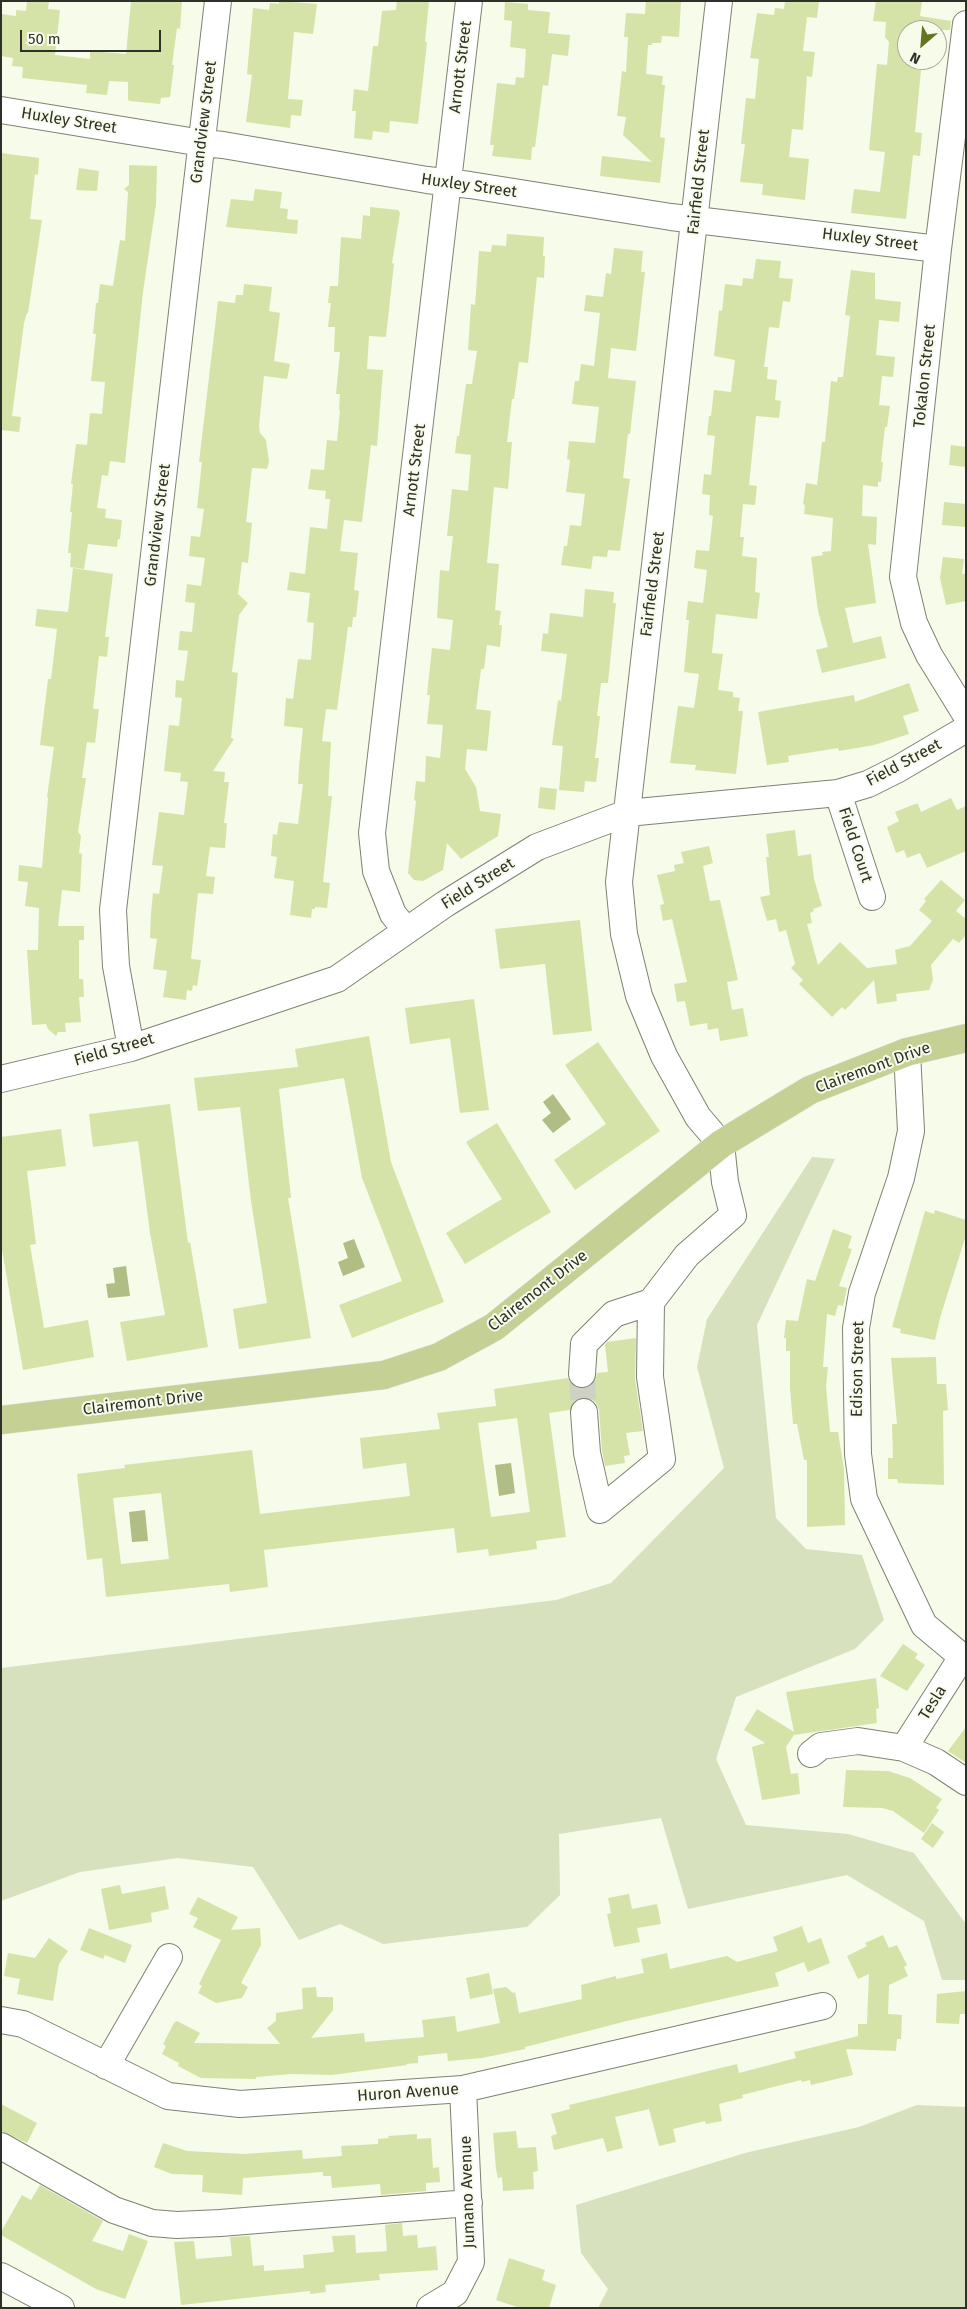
<!DOCTYPE html>
<style>
body{margin:0}
#map{position:relative;width:967px;height:2309px;overflow:hidden;background:#f6fbea;font-family:"Fira Sans",sans-serif}
canvas{display:block}
.frame{position:absolute;inset:0;border:2px solid #2f302a;pointer-events:none}
.north{position:absolute;left:897px;top:20px;width:50px;height:50px;box-sizing:border-box;background:#f6fbea;border:1px solid #a6aa9d;border-radius:50%;rotate:207deg;font-size:14px;font-weight:700;line-height:20px;text-align:center;color:#2f302a}
.north::after{content:'';display:block;margin:auto;width:18px;height:22px;background:#657420;clip-path:polygon(50% 0,100% 100%,50% 72%,0 100%)}
.scale{position:absolute;left:20px;top:30px;width:141px;height:22px;box-sizing:border-box;border:2px solid #2f302a;border-top:0;padding-left:6px;font-size:15px;line-height:18px;white-space:nowrap;color:#2f302a;-webkit-text-stroke:4px #f6fbea;paint-order:stroke}
</style>
<div id="map">
<canvas width="967" height="2309"></canvas>
<div class="frame"></div>
<div class="north">N</div>
<div class="scale">50 m</div>
</div>
<script>
const c = document.querySelector('canvas').getContext('2d');
c.lineJoin = 'round';
function paint(path, color) { c.fillStyle = color; c.fill(path, 'evenodd'); }
const toPath = rows => new Path2D(rows.map(r => 'M' + r).join(''));
function trace(path, color, width, dash) { c.strokeStyle = color; c.lineWidth = width; c.lineCap = dash ? 'butt' : 'round'; c.setLineDash(dash || []); c.stroke(path); }
function drawText(font, color, halo, rows, align = 'center') {
  c.font = font + ' "Fira Sans",sans-serif'; c.lineWidth = 4; c.setLineDash([]); c.textBaseline = 'middle'; c.strokeStyle = halo; c.fillStyle = color; for (const [text, x, y, turn = 0] of rows) {
    c.save(); c.translate(x, y); c.rotate((+turn || 0) * Math.PI / 180); c.textAlign = isNaN(turn) ? turn : align; if (halo) c.strokeText(text, 0, 0); c.fillText(text, 0, 0); c.restore();
  }
}
paint(toPath([
 [812,1157,835,1159,757,1325,776,1518,806,1549,862,1555,884,1620,855,1649,736,1697,716,1759,746,1825,848,1834,914,1853,966,1924,966,1980,942,1980,924,1921,847,1875,688,1909,661,1818,559,1834,560,1895,527,1927,383,1944,340,1924,299,1940,253,1867,178,1858,80,1872,1,1901,1,1668,556,1600,611,1583,724,1468,697,1367,707,1319],
 [917,2105,966,2107,966,2308,598,2308,608,2289,581,2253,576,2205,745,2153,859,2127]
]), '#d8e1bd');
paint(toPath([
 [553,1094,571,1119,553,1133,542,1120,551,1113,543,1102],
 [354,1239,365,1267,343,1276,338,1262,348,1258,343,1243],
 [126,1266,130,1296,108,1298,106,1284,115,1283,113,1268],
 [511,1463,515,1493,499,1496,495,1465],
 [145,1510,148,1541,132,1542,129,1512]
]), '#b0bd84');
paint(toPath([
 [27,1,49,1,48,9,60,10,55,55,90,59,90,51,126,54,131,1,182,1,180,29,177,28,172,65,174,65,170,97,161,98,160,104,130,101,128,100,128,82,109,81,107,95,86,93,87,85,22,78,23,67,12,66,13,58,1,56,1,14,16,16,16,10,26,11],
 [279,1,317,4,313,34,294,32,288,99,303,100,301,116,291,115,290,128,246,122,252,75,247,74,253,8,269,10,270,3,279,4],
 [397,1,429,1,425,42,427,42,418,124,390,121,389,133,373,131,372,140,354,138,356,111,352,111,354,89,368,91,373,46,378,46,382,11,396,10],
 [646,1,681,1,679,37,662,36,661,43,652,43,652,45,648,45,646,74,663,76,662,85,665,85,660,137,665,138,660,183,600,176,602,156,652,162,623,135,626,117,617,116,622,71,626,72,628,37,624,37,626,13,645,14],
 [785,1,819,1,817,18,807,17,803,51,815,52,812,77,807,76,803,130,792,129,789,157,809,159,805,200,762,195,763,184,740,182,745,144,741,144,746,98,755,99,759,59,750,58,757,13,774,15,775,8,784,9],
 [876,1,922,1,920,16,951,21,950,30,907,30,907,60,922,60,915,132,922,133,920,156,913,155,906,219,851,213,854,189,880,192,885,152,869,150,877,64,887,65,889,42,885,37,886,22,873,21],
 [505,2,528,4,528,10,550,12,548,33,570,35,568,56,552,54,548,86,543,85,535,147,532,147,531,160,492,156,494,145,490,145,497,83,515,85,516,77,524,78,526,49,510,47,512,21,504,20],
 [1,153,39,158,38,175,35,174,30,219,42,220,28,313,27,313,24,323,12,416,21,417,19,432,1,430],
 [129,165,157,166,156,204,143,292,125,463,110,461,108,476,102,475,97,508,106,509,105,518,122,520,120,539,118,539,117,547,88,544,84,569,70,567,71,553,68,553,72,512,70,512,73,484,71,484,76,444,87,445,90,413,102,414,105,382,91,381,96,334,93,334,96,303,98,303,100,284,113,286,120,240,125,241,128,192,124,189,129,185],
 [79,168,99,171,97,191,76,190],
 [255,189,282,192,280,208,288,209,287,219,298,220,297,234,226,227,231,199,253,201],
 [370,207,398,210,400,213,392,263,394,264,386,337,369,336,367,369,383,370,377,446,371,445,362,522,344,520,340,551,358,553,354,590,359,591,356,617,353,617,352,627,348,627,337,710,326,709,322,741,331,742,328,796,332,796,323,882,330,883,327,908,315,907,315,909,312,909,311,918,290,915,294,881,274,878,277,857,271,856,273,834,277,835,279,822,298,824,303,784,298,784,299,767,303,728,284,726,286,698,293,699,298,659,311,660,314,623,307,622,310,593,287,590,290,572,305,574,310,527,327,529,330,499,325,499,326,491,308,489,311,469,324,470,327,440,337,441,340,410,339,410,340,394,336,394,340,352,334,352,335,327,328,327,331,303,328,303,330,286,338,286,341,237,361,239,363,215,370,216],
 [507,234,544,237,543,256,545,256,544,278,537,277,528,363,519,362,514,399,512,399,507,442,512,442,508,489,494,487,487,563,499,564,495,610,501,611,499,625,502,625,500,647,487,645,484,669,481,669,476,709,491,711,487,751,467,749,465,769,476,787,480,811,501,814,498,836,461,859,447,843,443,870,423,881,414,880,408,873,416,801,414,800,416,781,425,782,426,756,440,758,443,725,427,724,430,695,427,695,432,648,450,650,453,620,437,618,440,570,449,571,453,536,447,536,452,489,468,491,471,455,455,453,457,436,459,436,466,384,472,384,477,351,468,350,471,304,475,305,479,251,491,252,492,245,506,246],
 [614,248,643,251,641,272,645,272,636,351,611,348,608,378,636,381,630,434,628,434,623,478,630,479,620,551,608,550,607,557,593,556,591,569,561,565,564,546,567,546,570,525,581,526,585,494,566,492,570,460,567,459,569,441,595,443,599,407,572,404,575,381,579,381,581,364,594,366,600,313,584,311,586,295,603,297,606,273,611,274],
 [756,259,781,261,779,278,793,279,790,302,783,301,779,328,769,327,764,367,768,367,767,379,777,380,775,400,781,401,779,418,756,416,749,485,757,486,755,505,743,504,740,537,744,537,742,556,757,558,755,592,760,593,757,619,716,614,712,653,723,654,718,690,733,692,733,697,740,698,738,711,743,711,736,774,695,770,696,765,670,763,678,706,694,708,699,674,684,672,689,620,686,620,688,601,703,603,707,570,694,568,696,550,709,551,713,516,709,515,710,495,702,494,704,474,711,475,715,436,707,435,709,416,711,416,714,390,731,392,735,360,714,356,719,310,722,311,725,284,742,286,743,278,753,279],
 [851,270,875,273,875,299,901,302,899,322,879,320,876,355,895,357,893,377,882,376,879,405,890,406,887,427,885,427,881,462,883,462,881,482,878,482,878,487,863,485,862,516,877,517,876,545,868,544,876,603,845,608,853,643,881,636,886,658,822,673,816,650,828,647,818,611,811,557,823,555,822,552,831,551,833,518,804,514,805,505,803,504,806,483,817,485,822,442,825,442,831,381,837,382,838,377,843,377,850,316,845,315],
 [244,284,272,287,269,311,280,313,274,361,290,364,287,379,264,376,259,426,260,433,266,440,269,462,267,469,252,468,246,522,252,523,248,563,242,562,238,594,248,603,239,615,232,672,238,673,231,738,234,739,213,771,225,772,224,782,229,782,224,823,227,823,225,848,210,847,206,876,215,877,213,894,198,893,191,959,201,960,197,986,193,985,192,991,187,990,186,1000,163,997,167,971,153,969,157,939,150,938,151,913,153,893,159,894,163,866,152,865,159,812,184,815,188,782,180,781,181,773,164,771,169,725,179,726,182,698,175,697,176,680,184,681,188,651,178,650,180,631,192,632,195,603,185,602,187,584,201,586,205,558,189,556,191,536,200,537,204,509,197,508,202,462,199,462,218,301,235,303,236,295,243,295],
 [951,445,966,447,966,467,949,465],
 [944,502,966,504,966,527,942,525],
 [943,557,964,559,962,574,966,574,966,601,946,605,940,578],
 [73,568,113,574,105,637,109,637,107,657,99,656,93,709,99,709,95,743,87,742,82,778,86,778,78,832,81,836,79,853,82,854,80,892,62,890,58,926,84,926,84,940,79,940,79,979,83,979,84,997,79,997,81,1022,65,1023,66,1032,58,1032,56,1036,48,1029,46,1024,32,1025,27,950,38,950,39,908,25,906,28,882,18,881,19,865,42,868,48,798,47,797,54,747,40,745,48,679,51,679,57,629,35,626,37,609,68,612],
 [585,589,614,592,613,603,616,603,608,683,601,683,597,716,600,716,595,758,599,758,596,782,585,781,584,792,559,790,563,746,552,745,558,700,561,701,567,654,541,651,543,633,548,634,550,613,583,617],
 [909,683,919,711,903,716,909,734,874,745,839,751,838,748,788,756,789,762,767,765,758,712,854,695,855,702],
 [540,787,557,789,555,810,538,808],
 [951,798,957,810,966,806,966,851,927,868,920,853,907,858,904,850,896,853,887,827,899,821,895,812,915,804,918,804,921,812],
 [795,830,798,856,811,854,814,879,822,906,813,909,814,911,810,913,812,923,807,924,818,965,840,942,867,968,897,964,895,950,910,946,932,921,919,910,926,901,924,899,941,880,965,900,956,911,966,919,966,935,959,943,953,939,931,965,933,980,929,990,896,994,897,1001,877,1004,874,980,845,1010,842,1007,832,1017,799,984,803,980,791,968,795,964,786,930,779,932,776,919,767,921,760,897,770,895,766,857,769,857,766,834],
 [709,846,713,863,703,866,710,901,720,900,738,980,727,982,732,1010,743,1008,748,1036,720,1041,718,1028,708,1030,707,1023,690,1026,685,1001,677,1002,674,984,687,982,672,919,663,921,660,905,664,904,657,875,675,871,674,865,684,863,681,852],
 [580,920,592,1031,553,1035,545,964,500,969,495,929],
 [474,999,489,1110,460,1113,450,1038,410,1044,405,1008],
 [369,1036,391,1162,444,1302,352,1338,339,1305,402,1281,362,1178,344,1078,279,1089,291,1198,288,1198,311,1338,239,1349,233,1309,267,1303,251,1201,240,1107,198,1111,194,1078,298,1067,295,1049],
 [598,1042,660,1131,575,1190,554,1160,606,1124,565,1065],
 [170,1104,188,1243,190,1242,208,1347,127,1361,120,1322,165,1315,150,1233,138,1141,93,1147,89,1114],
 [497,1123,551,1212,465,1264,446,1233,502,1199,466,1142],
 [61,1129,66,1166,27,1171,36,1244,30,1245,44,1328,88,1320,94,1357,23,1370,1,1244,1,1137],
 [935,1210,966,1220,966,1235,940,1318,935,1340,900,1333,901,1329,892,1327,925,1211,934,1214],
 [833,1229,852,1236,848,1248,852,1249,839,1286,847,1288,843,1306,838,1305,835,1316,827,1314,823,1367,828,1367,826,1386,830,1432,838,1432,844,1469,845,1525,807,1527,807,1460,804,1460,797,1424,793,1424,790,1388,790,1351,786,1351,786,1338,784,1338,786,1320,798,1321,807,1279,815,1281],
 [636,1338,635,1379,643,1431,626,1433,630,1455,624,1456,625,1463,605,1466,602,1451,599,1410,596,1403,591,1399,582,1397,575,1400,570,1410,549,1413,566,1537,536,1541,537,1549,489,1556,488,1549,457,1553,454,1528,264,1550,268,1587,230,1592,229,1584,106,1597,102,1558,87,1560,77,1474,125,1468,124,1465,252,1450,260,1514,410,1496,406,1463,363,1469,360,1438,440,1429,437,1413,496,1406,494,1389,568,1378,574,1387,581,1389,588,1388,595,1382,597,1373,608,1372,605,1345,607,1342],
 [517,1418,530,1512,491,1517,478,1423],
 [161,1493,169,1559,121,1564,113,1498],
 [936,1357,937,1384,946,1384,948,1410,943,1411,944,1485,898,1483,897,1479,888,1479,888,1458,893,1458,892,1424,897,1424,891,1358],
 [903,1644,918,1654,915,1658,925,1665,907,1691,880,1676],
 [876,1678,879,1708,876,1709,877,1723,794,1735,786,1747,791,1774,798,1773,800,1794,762,1800,752,1747,765,1743,744,1730,757,1709,794,1732,786,1692],
 [966,1727,966,1763,948,1751],
 [846,1770,888,1771,910,1778,942,1799,936,1808,939,1810,924,1833,893,1811,882,1808,843,1807],
 [932,1823,944,1832,933,1848,921,1839],
 [120,1885,122,1894,165,1886,169,1909,151,1913,152,1922,109,1930,101,1889],
 [629,1894,632,1909,657,1904,661,1924,637,1928,640,1942,614,1947,607,1914,611,1913,608,1898],
 [198,1897,238,1917,231,1930,260,1928,261,1945,241,1983,248,1987,242,1998,216,2003,198,1993,202,1986,199,1984,221,1940,193,1927,198,1918,189,1914],
 [802,1926,808,1943,821,1938,830,1963,808,1972,804,1962,775,1973,779,1986,627,2021,525,2047,525,2049,482,2058,448,2061,447,2053,418,2056,418,2063,406,2064,407,2065,332,2075,292,2074,256,2077,256,2079,201,2078,178,2066,179,2063,162,2054,166,2046,163,2044,174,2023,177,2021,200,2033,194,2043,280,2044,267,2028,276,2021,276,2013,303,2009,302,1988,316,1987,317,1997,333,1997,333,2010,311,2038,364,2033,365,2042,424,2037,422,2020,455,2016,457,2032,500,2023,493,1989,506,1987,513,1993,515,1992,519,2013,582,1999,581,1985,616,1976,616,1979,644,1973,641,1959,667,1953,670,1969,727,1956,737,1962,778,1951,773,1937],
 [89,1928,132,1945,125,1963,105,1955,103,1959,80,1950],
 [883,1935,889,1948,897,1945,907,1965,904,1967,908,1976,889,1985,888,2014,902,2015,901,2039,897,2039,896,2051,846,2049,853,2075,811,2085,810,2080,802,2082,801,2080,742,2095,743,2098,719,2104,722,2121,706,2124,705,2121,673,2129,676,2142,659,2146,649,2109,615,2117,623,2148,607,2152,603,2138,554,2150,551,2136,557,2134,551,2114,570,2109,569,2105,737,2064,739,2073,796,2058,794,2052,858,2036,858,2024,867,2024,869,1974,858,1979,847,1956,867,1946,865,1943],
 [49,1938,68,1951,59,1964,53,2001,17,1994,20,1979,4,1976,8,1953,35,1958],
 [489,1973,493,1994,470,1999,466,1978],
 [966,1991,966,2014,960,2014,959,2024,936,2023,937,1994],
 [1,2104,37,2123,27,2143,1,2131],
 [516,2131,518,2148,536,2147,538,2171,533,2172,534,2189,503,2191,502,2177,498,2178,496,2169,493,2133],
 [417,2134,417,2139,431,2138,433,2168,439,2167,440,2182,426,2183,426,2191,381,2195,380,2184,332,2188,331,2176,323,2176,323,2172,243,2178,242,2195,202,2192,203,2175,172,2174,154,2167,163,2143,187,2151,244,2154,302,2150,303,2159,342,2156,341,2146,378,2144,378,2139,389,2138,388,2136],
 [40,2185,103,2221,92,2241,123,2251,129,2234,148,2241,125,2299,96,2289,1,2235,1,2232,22,2195,31,2200],
 [402,2223,403,2236,417,2235,418,2248,436,2246,438,2270,379,2274,380,2280,325,2285,326,2292,310,2294,310,2291,181,2305,174,2242,194,2241,196,2259,232,2256,230,2237,250,2236,253,2266,264,2265,264,2271,304,2268,303,2255,334,2252,332,2236,355,2235,356,2253,387,2251,385,2225],
 [509,2258,545,2270,542,2280,556,2285,549,2308,520,2308,496,2300]
]), '#d5e3a8');
trace(toPath([
 [582,1374,584,1412]
]), '#ced2c4', 26, [26, 13]);
const minor = toPath([
 [966,24,938,249,903,577,914,623,929,655,966,715],
 [1,110,202,143,223,145,427,180,470,185,671,217,938,249],
 [838,793,872,897],
 [406,930,393,914,376,871,372,833,469,1],
 [131,1048,116,966,113,910,218,1],
 [907,1052,911,1131,901,1178,862,1293,856,1328,858,1454,864,1499,924,1625,966,1660],
 [1,1079,131,1048,337,979,445,904,537,847,627,813,838,793,868,784,898,769,966,729],
 [651,1302,687,1255,733,1215,725,1182,721,1144,698,1117,664,1056,639,996,624,934,619,882,719,1],
 [582,1374,584,1344,614,1314,651,1302,650,1377,662,1459,600,1510,587,1453,584,1412],
 [904,1748,962,1657],
 [811,1754,821,1746,858,1741,904,1748,936,1762,966,1782],
 [1,2020,23,2024,168,2096,240,2104,463,2089,823,2006],
 [106,2066,169,1957],
 [1,2146,114,2210,152,2223,177,2225,220,2223,469,2203],
 [1,2276,61,2308],
 [430,2308,455,2293,471,2262,463,2089]
]);
const major = toPath([
 [1,1420,384,1375,439,1357,494,1327,721,1144,810,1090,907,1052,966,1038]
]);
trace(minor, '#7e8272', 28);
trace(major, '#dededd', 29);
trace(minor, '#fff', 26);
trace(major, '#c4d094', 28);
drawText('16px', '#2f302a', '#f6fbea', [
 ["Arnott Street",461,67,-83],
 ["Huxley Street",69,121,9],
 ["Grandview Street",204,122,-83],
 ["Fairfield Street",699,182,-84],
 ["Huxley Street",469,186,8],
 ["Huxley Street",870,240,7],
 ["Tokalon Street",925,376,-84],
 ["Arnott Street",415,470,-83],
 ["Grandview Street",158,525,-83],
 ["Fairfield Street",653,584,-83],
 ["Field Street",904,763,-28],
 ["Field Court",855,845,72],
 ["Field Street",478,884,-32],
 ["Field Street",114,1050,-16],
 ["Clairemont Drive",873,1068,-20],
 ["Clairemont Drive",538,1291,-38],
 ["Edison Street",858,1369,-89],
 ["Clairemont Drive",143,1403,-7],
 ["Tesla",933,1703,-58],
 ["Huron Avenue",408,2093,-4],
 ["Jumano Avenue",468,2192,-92]
]);
</script>
